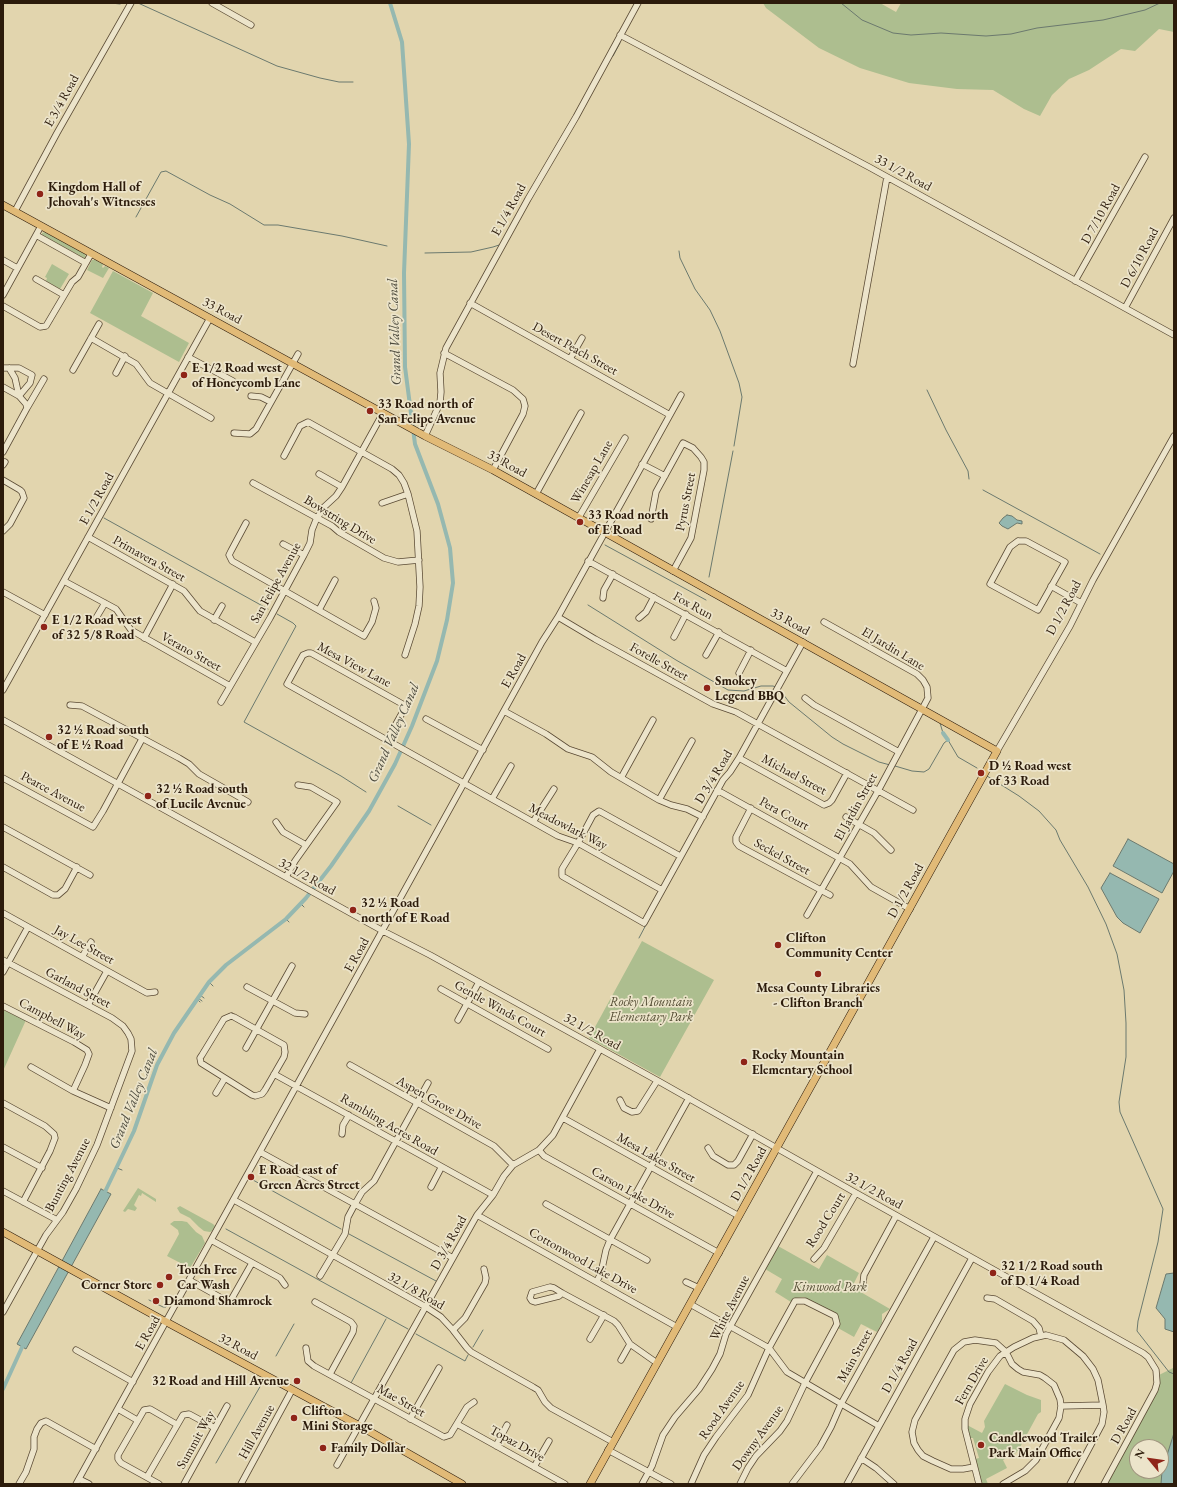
<!DOCTYPE html>
<meta charset="utf-8">
<style>
body{margin:0}
#map{position:relative;width:1177px;height:1487px;overflow:hidden;background:#e2d5ae;font-family:"EB Garamond",serif}
canvas{display:block}
.frame{position:absolute;inset:0;border:4px solid #2c1b0b;pointer-events:none}
.north{position:absolute;left:1129px;top:1439px;width:40px;height:40px;box-sizing:border-box;background:#ece4ca;border:1px solid #9f947e;border-radius:50%;rotate:299deg;font-size:11px;font-weight:700;line-height:16px;text-align:center;color:#2c1b0b}
.north::after{content:'';display:block;margin:auto;width:14px;height:18px;background:#8f2418;clip-path:polygon(50% 0,100% 100%,50% 72%,0 100%)}
</style>
<div id="map">
<canvas width="1177" height="1487"></canvas>
<div class="frame"></div>
<div class="north">N</div>
</div>
<script>
const c = document.querySelector('canvas').getContext('2d');
c.lineJoin = 'round';
function paint(path, color) { c.fillStyle = color; c.fill(path, 'evenodd'); }
const toPath = rows => new Path2D(rows.map(r => 'M' + r).join(''));
function trace(path, color, width, dash) { c.strokeStyle = color; c.lineWidth = width; c.lineCap = dash ? 'butt' : 'round'; c.setLineDash(dash || []); c.stroke(path); }
function drawText(font, color, halo, rows, align = 'center') {
  c.font = font + ' "EB Garamond",serif'; c.lineWidth = 3.5; c.setLineDash([]); c.textBaseline = 'middle'; c.strokeStyle = halo; c.fillStyle = color; for (const [text, x, y, turn = 0] of rows) {
    c.save(); c.translate(x, y); c.rotate((+turn || 0) * Math.PI / 180); c.textAlign = isNaN(turn) ? turn : align; if (halo) c.strokeText(text, 0, 0); c.fillText(text, 0, 0); c.restore();
  }
}
paint(toPath([
 [763,3,880,3,896,12,901,3,1174,3,1174,32,1159,29,1135,51,1121,49,1089,70,1069,79,1052,95,1040,116,1024,109,993,90,957,89,909,83,860,68,819,48,766,8],
 [45,232,85,254,86,258,84,258,42,235,42,233],
 [92,260,95,260,103,264,102,267,103,268,105,266,109,268,103,278,87,270],
 [52,264,69,274,60,289,46,281,47,278,45,277],
 [113,271,153,293,141,316,189,343,179,362,90,313],
 [642,941,714,980,660,1077,589,1038],
 [3,1010,26,1020,3,1071],
 [138,1188,156,1199,156,1202,142,1193,141,1196,139,1195,134,1205,137,1208,135,1211,128,1209,125,1212,123,1211],
 [180,1206,213,1224,215,1226,212,1231,210,1232,204,1231,199,1227,190,1218,180,1213,177,1208],
 [174,1221,182,1221,187,1222,196,1232,202,1236,205,1243,190,1268,167,1256,179,1234,178,1230,170,1224],
 [778,1246,819,1269,827,1255,859,1273,852,1287,890,1309,882,1314,882,1323,877,1332,861,1324,854,1337,838,1328,835,1314,804,1297,796,1298,791,1302,775,1292,782,1279,765,1269],
 [1173,1368,1174,1484,1104,1484,1152,1396,1157,1376],
 [1137,1447,1161,1447,1161,1471,1137,1471],
 [1005,1384,1027,1395,1041,1400,1041,1412,1038,1414,1019,1449,1016,1453,1003,1460,1007,1468,986,1479,988,1484,982,1484,975,1459,979,1458,973,1438,970,1438,967,1425,982,1433,985,1427,984,1421]
]), '#adbe8f');
const water = toPath([
 [1007,515,1012,516,1017,520,1022,521,1022,524,1017,523,1008,529,1002,526,999,523,1003,518,1007,515],
 [1128,839,1174,864,1174,871,1162,893,1113,866,1128,839],
 [1110,873,1159,899,1140,933,1123,923,1117,917,1101,888,1110,873],
 [101,1189,111,1194,26,1349,17,1344,101,1189],
 [1174,1273,1174,1332,1165,1329,1165,1319,1156,1308,1166,1274,1174,1273],
 [1174,1433,1174,1484,1161,1484,1162,1471,1174,1433]
]);
paint(water, '#95b8b0');
trace(water, '#6b796e', 1);
trace(toPath([
 [111,3,120,4,122,3],
 [138,3,277,66,320,78,339,82,353,82],
 [841,3,862,20,893,33,911,35,941,33,986,36,1011,34,1037,28,1103,20,1145,10,1160,3],
 [613,56,620,43],
 [136,217,161,172,166,171,210,195,230,204,264,225,278,225,342,236,387,246],
 [679,251,680,258,695,289,710,310,720,331,739,383,742,397,734,446],
 [425,253,471,252,493,247,499,245],
 [927,390,946,430,968,471,969,479],
 [983,490,1100,554],
 [104,518,268,609],
 [605,545,706,600],
 [709,577,733,451],
 [588,605,676,660,728,690,744,691,761,686,773,686,776,687],
 [277,614,293,623,296,626,244,722,341,776,366,792],
 [780,690,789,702,832,737,843,744,879,762,890,765],
 [940,723,943,733],
 [895,766,912,771,924,772,929,769,944,743,948,740,958,757,977,768],
 [987,776,1019,796,1039,811,1056,830,1060,840,1088,887,1106,924,1117,954,1124,990,1126,1023,1126,1057,1119,1102,1120,1112,1163,1209,1158,1242,1138,1321,1137,1331,1169,1372,1174,1374],
 [398,806,431,825],
 [301,904,304,907],
 [286,919,289,922],
 [639,938,648,921],
 [209,982,213,986],
 [200,995,204,998],
 [198,998,202,1001],
 [197,999,200,1002],
 [117,1168,122,1170],
 [253,1180,341,1229],
 [226,1229,408,1329],
 [349,1234,436,1281],
 [149,1300,163,1307,166,1307,168,1304],
 [416,1334,465,1361,468,1355],
 [473,1347,483,1330],
 [276,1356,294,1324],
 [351,1383,386,1319],
 [216,1463,261,1385]
]), '#6b796e', 1);
trace(toPath([
 [943,733,948,740],
 [103,1196,134,1131,157,1065,174,1033,209,982,226,965,286,919,306,898,331,866,369,811,395,764,412,726,437,661,447,620,453,583,450,548,438,504,415,444,405,367,404,273,409,144,402,42,390,3],
 [3,1389,24,1343]
]), '#95b8b0', 4);
const minor = toPath([
 [212,3,251,25],
 [620,35,869,167,1174,335],
 [15,211,57,133,131,3],
 [36,235,86,263],
 [3,260,17,268],
 [36,279,64,295],
 [1075,281,1145,157],
 [3,295,41,226],
 [470,303,670,415],
 [3,306,40,327,46,326,72,282,78,277,91,254],
 [1125,308,1174,218],
 [91,338,136,364,150,383,211,418],
 [444,353,513,390,523,399,525,406,523,414,493,470],
 [188,357,233,381],
 [570,359,582,338],
 [853,364,887,177],
 [3,368,19,368,32,375,30,383,19,396,15,378,9,368],
 [73,370,99,324],
 [116,373,125,356],
 [3,387,19,396,26,404,27,408,3,452],
 [251,396,261,397,271,402],
 [27,408,44,379],
 [234,433,250,434,256,429,298,354],
 [425,436,440,403,441,392,440,373,446,348,528,199,576,117,638,3],
 [284,456,300,426,308,422,392,469,399,475,404,483,408,494,417,531,420,587,419,606,415,624,405,655],
 [642,464,665,476],
 [3,465,5,462],
 [319,474,342,487],
 [3,480,20,490,22,492,24,498,10,524,3,531],
 [253,483,332,526,339,532,384,558,398,562,419,560],
 [536,494,581,413],
 [382,503,408,494],
 [579,517,625,438],
 [651,519,656,492,683,443,693,448,701,457,704,462,704,470,691,538,673,571],
 [246,523,231,551,229,555,232,561,364,636,372,622,376,608,374,601],
 [88,537,184,591,200,611,255,642],
 [1018,541,1026,541,1065,562,1038,610,990,584,1010,547,1018,541],
 [283,544,304,555],
 [588,561,787,671],
 [64,581,116,609,131,630,230,686],
 [1051,586,1081,603],
 [3,592,45,615],
 [603,598,604,590,613,574],
 [319,610,335,580],
 [558,617,595,639,713,704,736,712,913,810],
 [96,618,105,603],
 [639,618,646,612,654,597],
 [214,620,222,606],
 [674,637,686,614],
 [144,638,173,584],
 [706,655,719,632],
 [739,673,751,650],
 [3,690,210,318],
 [805,698,814,705,899,752],
 [221,702,270,618,304,555,310,543,312,530,316,520,324,507,336,496,342,487,383,413],
 [70,705,82,706,179,758,189,764,199,774,248,802],
 [504,711,546,734,568,749,592,757,611,772,659,800,671,805,687,809,703,817],
 [426,719,483,750],
 [3,720,383,931,430,955,660,1082,856,1193,1143,1353,1148,1357,1156,1370,1157,1383,1155,1390,1104,1484],
 [387,740,406,706,311,653,308,653,303,655,287,684,558,836,578,843,662,890],
 [997,751,1070,626,1093,580,1174,436],
 [739,758,824,805,829,803,832,800,847,773],
 [3,778,93,827,103,811,142,739],
 [621,778,653,720],
 [717,790,850,864,871,887,910,909],
 [492,799,511,766],
 [659,800,692,741],
 [751,808,736,837,736,842,739,846,830,895],
 [846,817,874,833,891,850],
 [276,822,283,832,306,845],
 [533,822,554,789],
 [3,827,90,875],
 [680,856,599,811,593,815,578,843,562,869,562,876,644,923,723,780,730,772,739,758,803,642],
 [3,867,53,895,58,895,65,889,77,867],
 [286,877,295,861,337,802,311,787,298,785],
 [3,913,147,993,155,992],
 [807,915,878,791,928,698,927,687,923,680,917,674,824,622],
 [82,957,91,942],
 [3,960,112,1018,123,1026,128,1033,131,1039,132,1051,97,1145,76,1189,63,1212,46,1235,3,1312],
 [3,972,28,927],
 [247,987,295,1013,305,1014],
 [441,989,548,1049],
 [88,1005,107,971],
 [3,1006,74,1042,87,1050,89,1054,85,1065,73,1091],
 [231,1016,234,1017,284,1045,285,1052,284,1057,265,1090,262,1094,255,1096,252,1095,201,1063,200,1058,202,1055,224,1019,231,1016],
 [458,1020,479,982],
 [246,1048,292,966],
 [350,1065,494,1146,513,1165],
 [31,1067,73,1091,111,1108],
 [274,1074,493,1195],
 [216,1093,225,1078],
 [620,1100,624,1108,632,1112,638,1111,657,1081],
 [3,1103,45,1126,54,1134,55,1138,50,1151,23,1202],
 [563,1118,739,1216],
 [342,1134,343,1125,349,1115],
 [3,1147,42,1168],
 [708,1148,713,1156,728,1165,734,1165,738,1161,753,1134],
 [539,1150,544,1156,719,1253],
 [260,1152,453,1258],
 [431,1187,441,1168],
 [3,1191,57,1220],
 [234,1200,426,1307,441,1317,453,1330,467,1348,471,1352,533,1387,538,1390,545,1402,551,1408,613,1442],
 [546,1204,647,1260],
 [477,1215,677,1327],
 [211,1240,280,1278,285,1285],
 [814,1259,824,1248,856,1193],
 [320,1276,345,1234,348,1217,355,1204,362,1192,374,1181,428,1083],
 [189,1280,225,1300,231,1300,252,1263],
 [597,1281,601,1273,606,1250,610,1240,689,1098],
 [686,1282,699,1288],
 [863,1284,864,1275,896,1216],
 [562,1293,559,1296,535,1302,532,1301,530,1298,532,1292,550,1287,554,1288,562,1293,614,1321,618,1325,630,1344,657,1363],
 [987,1298,995,1299,1033,1321,1039,1328,1041,1336],
 [315,1302,351,1322,354,1326,353,1332,330,1374],
 [690,1304,769,1348,787,1372,879,1426],
 [453,1330,465,1318,485,1283,486,1278,484,1269],
 [590,1339,604,1315],
 [306,1348,308,1361,314,1366,444,1437,450,1435,467,1407,474,1402],
 [76,1350,133,1382],
 [621,1360,630,1344],
 [1061,1406,1103,1405],
 [118,1409,137,1420],
 [410,1419,439,1368],
 [457,1424,565,1484],
 [496,1446,507,1425],
 [608,1450,671,1484],
 [861,1458,876,1468,894,1484],
 [337,1465,477,1215,493,1195,504,1176,513,1165,539,1150,553,1135,600,1049],
 [534,1467,549,1441],
 [974,1467,963,1469,951,1469,933,1461,923,1456,918,1450,914,1443,912,1432,915,1420,954,1350,964,1342,975,1340,996,1343,1006,1352,1012,1364,1018,1369,1023,1372,1040,1375,1045,1378,1054,1385,1060,1399,1061,1406,1059,1418,1036,1460,1025,1471,1003,1484],
 [147,1477,183,1415,189,1414,215,1428],
 [79,1479,89,1484],
 [19,1484,26,1472,34,1449,34,1437,37,1429,41,1423,46,1421,96,1449],
 [76,1484,542,642,558,617,681,395],
 [159,1484,121,1463,118,1459,118,1455,144,1410,150,1409,176,1424],
 [184,1484,227,1406],
 [241,1484,292,1390],
 [642,1484,652,1466,663,1435,675,1417,699,1389,712,1369,720,1354,726,1334,817,1171],
 [691,1484,704,1455,716,1437,748,1395,769,1348,795,1301,805,1301,835,1316,837,1324,805,1383,787,1421,780,1431,756,1456,748,1468,740,1484],
 [792,1484,820,1447,831,1427,841,1404,934,1237],
 [847,1484,972,1258],
 [979,1484,965,1429,965,1419,970,1404,988,1372,1000,1356,1014,1347,1033,1338,1046,1335,1064,1340,1083,1356,1093,1369,1098,1380,1103,1405,1104,1412,1102,1424,1070,1484]
]);
const major = toPath([
 [3,205,425,436,493,470,997,751,590,1484],
 [3,1232,159,1318,360,1426,462,1484]
]);
trace(minor, '#5a4a34', 7);
trace(major, '#2c1b0b', 8);
trace(minor, '#ece4ca', 5.5);
trace(major, '#e1ba77', 7);
for (const [x, y, r, color] of [
 [40,194,4,"#8f2418"],
 [184,375,4,"#8f2418"],
 [370,411,4,"#8f2418"],
 [580,522,4,"#8f2418"],
 [44,627,4,"#8f2418"],
 [707,688,4,"#8f2418"],
 [49,737,4,"#8f2418"],
 [981,773,4,"#8f2418"],
 [148,796,4,"#8f2418"],
 [353,910,4,"#8f2418"],
 [778,945,4,"#8f2418"],
 [818,974,4,"#8f2418"],
 [744,1062,4,"#8f2418"],
 [251,1177,4,"#8f2418"],
 [993,1273,4,"#8f2418"],
 [169,1277,4,"#8f2418"],
 [160,1285,4,"#8f2418"],
 [156,1301,4,"#8f2418"],
 [297,1381,4,"#8f2418"],
 [294,1418,4,"#8f2418"],
 [981,1445,4,"#8f2418"],
 [323,1448,4,"#8f2418"]
]) { const dot = new Path2D(); dot.arc(x, y, r, 0, 2 * Math.PI); c.fillStyle = color; c.fill(dot); trace(dot, '#ece4ca', 1.5); }
drawText('13px', '#2c1b0b', '#ece4ca', [
 ["E 3/4 Road",62,101,-61],
 ["33 1/2 Road",903,173,29],
 ["E 1/4 Road",509,210,-61],
 ["D 7/10 Road",1101,214,-61],
 ["D 6/10 Road",1140,258,-62],
 ["33 Road",222,311,28],
 ["Desert Peach Street",575,349,29],
 ["33 Road",507,464,29],
 ["Winesap Lane",592,472,-60],
 ["E 1/2 Road",97,499,-61],
 ["Pyrus Street",686,502,-79],
 ["Bowstring Drive",340,520,31],
 ["Primavera Street",149,559,29],
 ["San Felipe Avenue",276,583,-61],
 ["Fox Run",693,606,29],
 ["D 1/2 Road",1064,608,-62],
 ["33 Road",790,622,29],
 ["El Jardin Lane",893,649,31],
 ["Verano Street",191,652,29],
 ["Forelle Street",659,662,29],
 ["Mesa View Lane",354,665,28],
 ["E Road",514,671,-61],
 ["Michael Street",794,775,28],
 ["D 3/4 Road",714,777,-59],
 ["Pearce Avenue",53,792,28],
 ["El Jardin Street",856,807,-61],
 ["Pera Court",784,814,29],
 ["Meadowlark Way",568,827,27],
 ["Seckel Street",782,857,29],
 ["32 1/2 Road",307,877,29],
 ["D 1/2 Road",906,891,-61],
 ["Jay Lee Street",84,945,29],
 ["E Road",357,955,-61],
 ["Garland Street",78,988,28],
 ["Gentle Winds Court",500,1009,29],
 ["Campbell Way",52,1019,28],
 ["32 1/2 Road",592,1032,29],
 ["Aspen Grove Drive",439,1103,29],
 ["Rambling Acres Road",389,1125,30],
 ["Mesa Lakes Street",656,1158,29],
 ["D 1/2 Road",749,1174,-61],
 ["Bunting Avenue",68,1175,-62],
 ["32 1/2 Road",874,1191,29],
 ["Carson Lake Drive",633,1193,29],
 ["Rood Court",826,1220,-58],
 ["D 3/4 Road",449,1243,-61],
 ["Cottonwood Lake Drive",583,1261,29],
 ["32 1/8 Road",416,1291,30],
 ["White Avenue",730,1308,-63],
 ["E Road",148,1333,-61],
 ["32 Road",238,1347,28],
 ["Main Street",855,1356,-61],
 ["D 1/4 Road",900,1366,-61],
 ["Fern Drive",972,1381,-60],
 ["Mae Street",401,1401,29],
 ["Rood Avenue",722,1410,-55],
 ["D Road",1124,1426,-61],
 ["Hill Avenue",257,1432,-61],
 ["Downy Avenue",758,1438,-54],
 ["Summit Way",196,1440,-61],
 ["Topaz Drive",517,1444,29]
]);
drawText('bold 13px', '#2c1b0b', '#ece4ca', [
 ["Kingdom Hall of",48,187],
 ["Jehovah's Witnesses",48,202],
 ["E 1/2 Road west",192,368],
 ["of Honeycomb Lane",192,383],
 ["33 Road north of",378,404],
 ["San Felipe Avenue",378,419],
 ["33 Road north",588,515],
 ["of E Road",588,530],
 ["E 1/2 Road west",52,620],
 ["of 32 5/8 Road",52,635],
 ["Smokey",715,681],
 ["Legend BBQ",715,696],
 ["32 ½ Road south",57,730],
 ["of E ½ Road",57,745],
 ["D ½ Road west",989,766],
 ["of 33 Road",989,781],
 ["32 ½ Road south",156,789],
 ["of Lucile Avenue",156,804],
 ["32 ½ Road",361,903],
 ["north of E Road",361,918],
 ["Clifton",786,938],
 ["Community Center",786,953],
 ["Mesa County Libraries",818,988,"center"],
 ["- Clifton Branch",818,1003,"center"],
 ["Rocky Mountain",752,1055],
 ["Elementary School",752,1070],
 ["E Road east of",259,1170],
 ["Green Acres Street",259,1185],
 ["32 1/2 Road south",1001,1266],
 ["of D 1/4 Road",1001,1281],
 ["Touch Free",177,1270],
 ["Car Wash",177,1285],
 ["Corner Store",152,1285,"right"],
 ["Diamond Shamrock",164,1301],
 ["32 Road and Hill Avenue",289,1381,"right"],
 ["Clifton",302,1411],
 ["Mini Storage",302,1426],
 ["Candlewood Trailer",989,1438],
 ["Park Main Office",989,1453],
 ["Family Dollar",331,1448]
], 'left');
drawText('italic 13px', '#534c33', '#ece4ca', [
 ["Rocky Mountain",651,1002],
 ["Elementary Park",651,1017],
 ["Kimwood Park",830,1287]
]);
drawText('italic 14px', '#4c4a3d', '#ece4ca', [
 ["Grand Valley Canal",395,332,-92],
 ["Grand Valley Canal",394,733,-66],
 ["Grand Valley Canal",134,1099,-68]
]);
</script>
